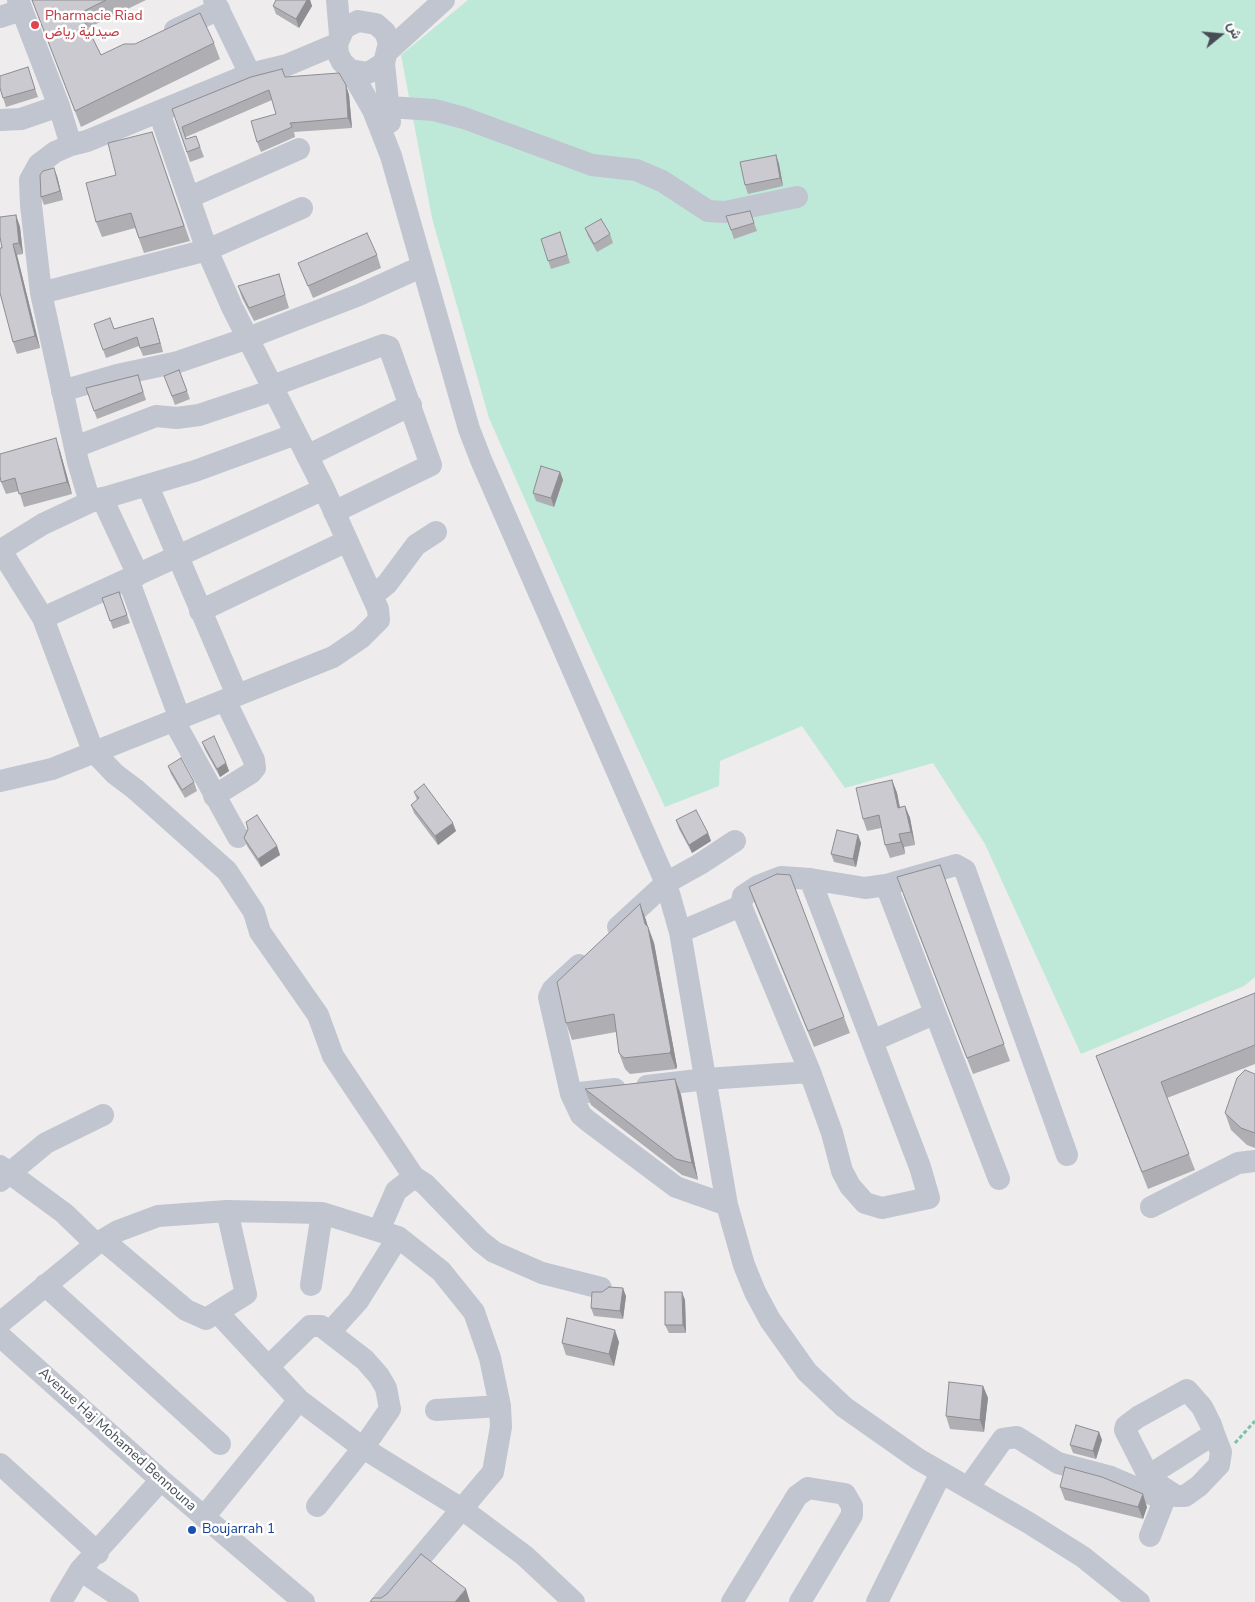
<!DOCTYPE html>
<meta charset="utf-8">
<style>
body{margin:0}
#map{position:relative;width:1255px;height:1602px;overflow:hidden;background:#eeecec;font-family:"Nunito Sans",Vazirmatn,sans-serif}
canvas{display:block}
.north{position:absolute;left:1195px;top:10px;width:50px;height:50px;-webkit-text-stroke:4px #fff;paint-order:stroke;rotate:73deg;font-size:14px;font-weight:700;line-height:20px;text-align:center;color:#474c57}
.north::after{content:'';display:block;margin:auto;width:18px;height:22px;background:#474c57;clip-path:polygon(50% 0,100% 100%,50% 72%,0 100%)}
</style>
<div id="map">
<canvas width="1255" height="1602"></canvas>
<div class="north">ش</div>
</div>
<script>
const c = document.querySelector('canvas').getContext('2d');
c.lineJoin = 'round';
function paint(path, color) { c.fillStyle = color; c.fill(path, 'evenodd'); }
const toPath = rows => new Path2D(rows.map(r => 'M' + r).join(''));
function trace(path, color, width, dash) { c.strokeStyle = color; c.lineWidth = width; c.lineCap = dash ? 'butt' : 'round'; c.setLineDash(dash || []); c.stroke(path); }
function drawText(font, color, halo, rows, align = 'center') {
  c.font = font + ' "Nunito Sans",Vazirmatn,sans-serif'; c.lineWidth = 5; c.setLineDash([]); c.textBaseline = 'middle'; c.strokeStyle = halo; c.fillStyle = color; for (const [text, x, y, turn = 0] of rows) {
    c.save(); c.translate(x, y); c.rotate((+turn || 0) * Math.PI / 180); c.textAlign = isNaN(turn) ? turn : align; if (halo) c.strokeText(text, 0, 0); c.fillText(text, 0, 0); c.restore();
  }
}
paint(toPath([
 [468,0,1255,0,1255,977,1244,986,1081,1054,985,844,933,763,845,788,802,726,720,761,719,786,665,807,582,629,489,418,432,218,401,55]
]), '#bee8d8');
trace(toPath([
 [1235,1443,1255,1421]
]), '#7bc1ae', 3, [4, 2.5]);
trace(toPath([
 [18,0,59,106,71,145],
 [214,0,250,74],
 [337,0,340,35],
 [0,17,21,10],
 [175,30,219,9],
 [389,50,444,0],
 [384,63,390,122],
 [350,70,368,73,384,63,389,43,385,32,376,24,358,21,344,28,337,44,338,54,342,62,350,70,373,110,391,156,469,429,481,460,666,883,680,932,727,1205,744,1265,755,1292,770,1320,807,1372,844,1407,918,1459,1029,1523,1083,1557,1139,1602],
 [389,107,434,110,464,118,592,165,636,170,662,181,708,211,725,212,797,197],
 [0,120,21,119,59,106],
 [190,197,299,149],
 [41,293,207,250,302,208],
 [272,386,383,345,389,347,431,465,334,512],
 [62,391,117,375,178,362,248,338,359,295,421,267],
 [75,447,156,416,177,418,199,415,274,390],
 [307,456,411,405],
 [145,486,150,491,237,695],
 [102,498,138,575],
 [90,502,78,462,41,293,31,205,30,180,39,164,55,152,71,145,87,141,250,74,287,65,337,44],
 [0,549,43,618,93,751,115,774,135,789,227,871,254,912,260,932,318,1015,333,1056,414,1177],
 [1,550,43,524,90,502,195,471,296,434],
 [128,579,180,719],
 [372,596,387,584,416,545,436,532],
 [200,611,347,541],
 [43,618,324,489],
 [174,721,238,837],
 [0,781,52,769,333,657,361,638,379,620,378,609,324,489,232,307,207,250,159,112],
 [214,796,251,773,255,768,254,760,225,700],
 [810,879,865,888,886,885,956,865,965,870,1067,1155],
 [886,885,999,1179],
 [618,927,666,883,700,864,735,841],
 [680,932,741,906,743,896,758,886,781,877,810,879,920,1167,929,1198,882,1208,865,1203,850,1186,842,1171,832,1133,810,1072,741,906],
 [579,965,553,989,549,997,571,1094,615,1089],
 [872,1041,934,1014],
 [647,1086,706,1079,810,1072],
 [571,1094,581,1115,588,1121,676,1187,727,1205],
 [0,1166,64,1213,96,1244],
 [0,1181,46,1143,103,1115],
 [1151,1207,1238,1163,1255,1161],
 [379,1230,396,1191,414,1177,425,1184,480,1241,494,1252,542,1273,601,1288],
 [103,1240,186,1310,206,1319,246,1294,227,1211],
 [45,1285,220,1444],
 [311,1285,322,1213],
 [218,1313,299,1400,363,1448,462,1509,525,1556,574,1602],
 [0,1323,96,1244,118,1231,158,1216,227,1211,322,1213,398,1237,441,1271,474,1312,490,1358,500,1406,501,1427,493,1472,383,1602],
 [330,1332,358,1301,398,1237],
 [0,1336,161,1480,304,1602],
 [268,1367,310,1326,321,1326,365,1360,379,1376,386,1388,390,1409,363,1448,317,1506],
 [436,1410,500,1406],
 [0,1464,98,1553],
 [968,1488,1003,1439,1017,1437,1058,1463,1111,1477,1160,1498,1163,1503,1150,1536],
 [1140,1488,1150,1479,1176,1496,1185,1496,1199,1486,1219,1465,1221,1452,1214,1434,1211,1425,1202,1407,1187,1390,1138,1417,1126,1426,1125,1430,1150,1479,1159,1469,1214,1434],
 [204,1517,299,1400],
 [80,1570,128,1602],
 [61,1602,80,1570,161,1480],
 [732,1602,797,1496,808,1488,845,1494,852,1506,852,1515,800,1602],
 [877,1602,941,1473]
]), '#c1c5d0', 22);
paint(toPath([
 [32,0,146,0,88,28,101,55,135,44,214,43,220,59,81,127],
 [276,0,310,0,312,6,299,28,276,14,273,6],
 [28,67,38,97,6,107,0,88],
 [282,69,285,77,346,85,349,95,352,128,294,132,295,137,261,152,257,142,276,114,272,100,186,137,186,139,196,136,204,157,190,162,172,109],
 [152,132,190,241,144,253,135,228,102,237,96,222,116,175],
 [776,155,779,164,783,186,748,194,745,185],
 [57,176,63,200,44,205,41,197],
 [750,211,757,231,734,239,726,216],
 [16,215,20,227,23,254,17,255,40,348,17,354,13,342,2,248],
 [585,228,610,234,613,243,597,252,588,236],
 [560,232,570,263,551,269,541,239],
 [377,255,381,268,313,298,298,263],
 [279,274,289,308,254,321,242,298,238,286],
 [153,318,163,352,143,356,139,346,106,358,94,324,114,329],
 [179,370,190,399,175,405,167,384],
 [138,375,146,400,97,419,86,388],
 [60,451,72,494,24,507,19,491,6,494,1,482],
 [560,472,563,480,554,507,536,501,533,493],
 [119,592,130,623,113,629,102,598],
 [202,742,226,763,229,771,220,777,205,750],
 [168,766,194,782,197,791,185,798,171,774],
 [892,780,897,793,900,807,905,806,910,818,915,845,904,847,905,854,890,858,885,845,881,828,867,831,863,819],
 [414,792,456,831,438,845,414,813,411,805,417,800],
 [676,820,708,833,711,841,692,853,679,829],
 [248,829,277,846,280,855,261,867,247,846,244,838],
 [858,835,861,843,856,867,834,862,831,854],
 [940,865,1010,1061,973,1074,903,894],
 [790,875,850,1033,814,1047,755,904,749,887],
 [640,904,654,943,677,1067,676,1069,630,1074,625,1069,619,1053,616,1032,572,1040,566,1023],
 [1255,993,1255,1064,1167,1098,1195,1170,1148,1189,1096,1056],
 [1255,1074,1255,1148,1247,1145,1231,1130,1225,1113],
 [675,1079,681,1095,698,1180,682,1175,591,1105,585,1089],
 [602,1292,626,1296,623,1319,594,1316,591,1308],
 [685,1300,686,1333,669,1333,665,1325],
 [619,1342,614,1366,566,1355,562,1343],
 [983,1386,988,1398,984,1432,950,1429,946,1416],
 [1099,1432,1102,1440,1096,1459,1073,1453,1070,1445],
 [1060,1487,1147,1507,1143,1519,1065,1500]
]), '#aeaeb3');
paint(toPath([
 [307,0,310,0,312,6,299,28,296,19],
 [346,85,349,95,352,128,348,118],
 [776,155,779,164,783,186,780,178],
 [54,168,57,176,63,200,60,191],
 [16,215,20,227,23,254,19,243],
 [13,244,17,255,40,348,35,336],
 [153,318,156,327,163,352,160,343],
 [56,438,60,451,72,494,67,482],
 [560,472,563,480,554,507,551,498],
 [226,763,229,771,220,777,217,769],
 [892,780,897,793,902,820,898,808],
 [905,806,910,818,915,845,911,832],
 [453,823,456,831,438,845,435,836],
 [708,833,711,841,692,853,689,845],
 [899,834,904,847,905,854,901,842],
 [858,835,861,843,856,867,853,859],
 [277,846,280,855,261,867,258,859],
 [640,904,646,920,650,936,648,927,654,943,677,1067,676,1069,670,1053,645,924],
 [675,1079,681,1095,698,1180,692,1163],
 [623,1288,626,1296,623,1319,620,1311],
 [682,1292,685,1300,686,1333,683,1325],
 [615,1330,619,1342,614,1366,609,1354],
 [983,1386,988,1398,984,1432,980,1420],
 [1099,1432,1102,1440,1096,1459,1093,1451],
 [1143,1494,1147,1507,1143,1519,1138,1507],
 [466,1589,470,1602,455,1602]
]), '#8d8d92');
const building = toPath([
 [32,0,106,0,80,13,101,55,124,44,135,44,200,13,214,43,75,111,32,0],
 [276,0,307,0,296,19,273,6,276,0],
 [28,67,35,89,3,98,0,88,0,76,28,67],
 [282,69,285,77,339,73,346,85,348,118,290,123,292,127,257,142,251,121,276,114,269,90,182,127,186,139,196,136,200,147,187,152,172,109,251,77,282,69],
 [152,132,184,226,139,238,131,213,96,222,86,183,116,175,108,143,152,132],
 [776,155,780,178,745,185,740,162,776,155],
 [54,168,60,191,41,197,40,175,43,171,54,168],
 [750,211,754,223,731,230,726,216,750,211],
 [16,215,19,243,13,244,35,336,13,342,0,293,0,248,2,248,0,237,0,217,16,215],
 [601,219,610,234,594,244,585,228,601,219],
 [560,232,567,255,548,261,541,239,560,232],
 [367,233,377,255,308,286,298,263,367,233],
 [279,274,285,295,249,308,238,286,279,274],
 [110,318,114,329,153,318,160,343,140,348,137,337,103,350,94,324,110,318],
 [179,370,187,391,172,396,164,376,179,370],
 [138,375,143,392,94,411,86,388,138,375],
 [56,438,67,482,19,494,15,478,1,482,0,476,0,454,56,438],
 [541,466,560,472,551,498,533,493,541,466],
 [119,592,127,615,110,621,102,598,119,592],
 [214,736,226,763,217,769,202,742,214,736],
 [181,758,194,782,182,790,168,766,181,758],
 [892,780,898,808,905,806,911,832,899,834,901,842,885,845,879,815,863,819,856,788,892,780],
 [424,784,453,823,435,836,411,805,419,798,414,792,424,784],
 [696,810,708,833,689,845,676,820,696,810],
 [257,815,277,846,258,859,244,838,248,829,246,822,257,815],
 [837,830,858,835,853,859,831,854,837,830],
 [940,865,1004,1044,967,1058,897,877,940,865],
 [777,874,790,875,844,1017,808,1031,749,887,777,874],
 [640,904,645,924,648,927,671,1050,670,1053,624,1058,619,1053,614,1014,566,1023,557,982,640,904],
 [1255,993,1255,1045,1161,1082,1189,1154,1142,1172,1096,1056,1255,993],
 [1245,1070,1255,1074,1255,1133,1241,1128,1225,1113,1237,1078,1245,1070],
 [675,1079,692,1163,676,1159,585,1089,675,1079],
 [609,1287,623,1288,620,1311,591,1308,592,1292,602,1292,609,1287],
 [665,1292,682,1292,683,1325,665,1325,665,1292],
 [567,1318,615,1330,609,1354,562,1343,567,1318],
 [949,1382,983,1386,980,1420,946,1416,949,1382],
 [1076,1425,1099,1432,1093,1451,1070,1445,1076,1425],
 [1065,1467,1102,1477,1143,1494,1138,1507,1060,1487,1065,1467],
 [421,1554,466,1589,455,1602,370,1602,373,1598,381,1598,387,1594,421,1554]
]);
paint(building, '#cacad0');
trace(building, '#8d8d92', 1);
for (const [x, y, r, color] of [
 [35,25,5,"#e0444e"],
 [192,1530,5,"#1a4fb4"]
]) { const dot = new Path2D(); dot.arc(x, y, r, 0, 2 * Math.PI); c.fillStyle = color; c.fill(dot); trace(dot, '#fff', 2); }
drawText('14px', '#be3a42', '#fff', [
 ["Pharmacie Riad",45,17],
 ["صيدلية رياض",45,33]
], 'left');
drawText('14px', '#474c57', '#fff', [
 ["Avenue Haj Mohamed Bennouna",117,1440,42]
]);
drawText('14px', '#164399', '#fff', [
 ["Boujarrah 1",202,1530]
], 'left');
</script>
